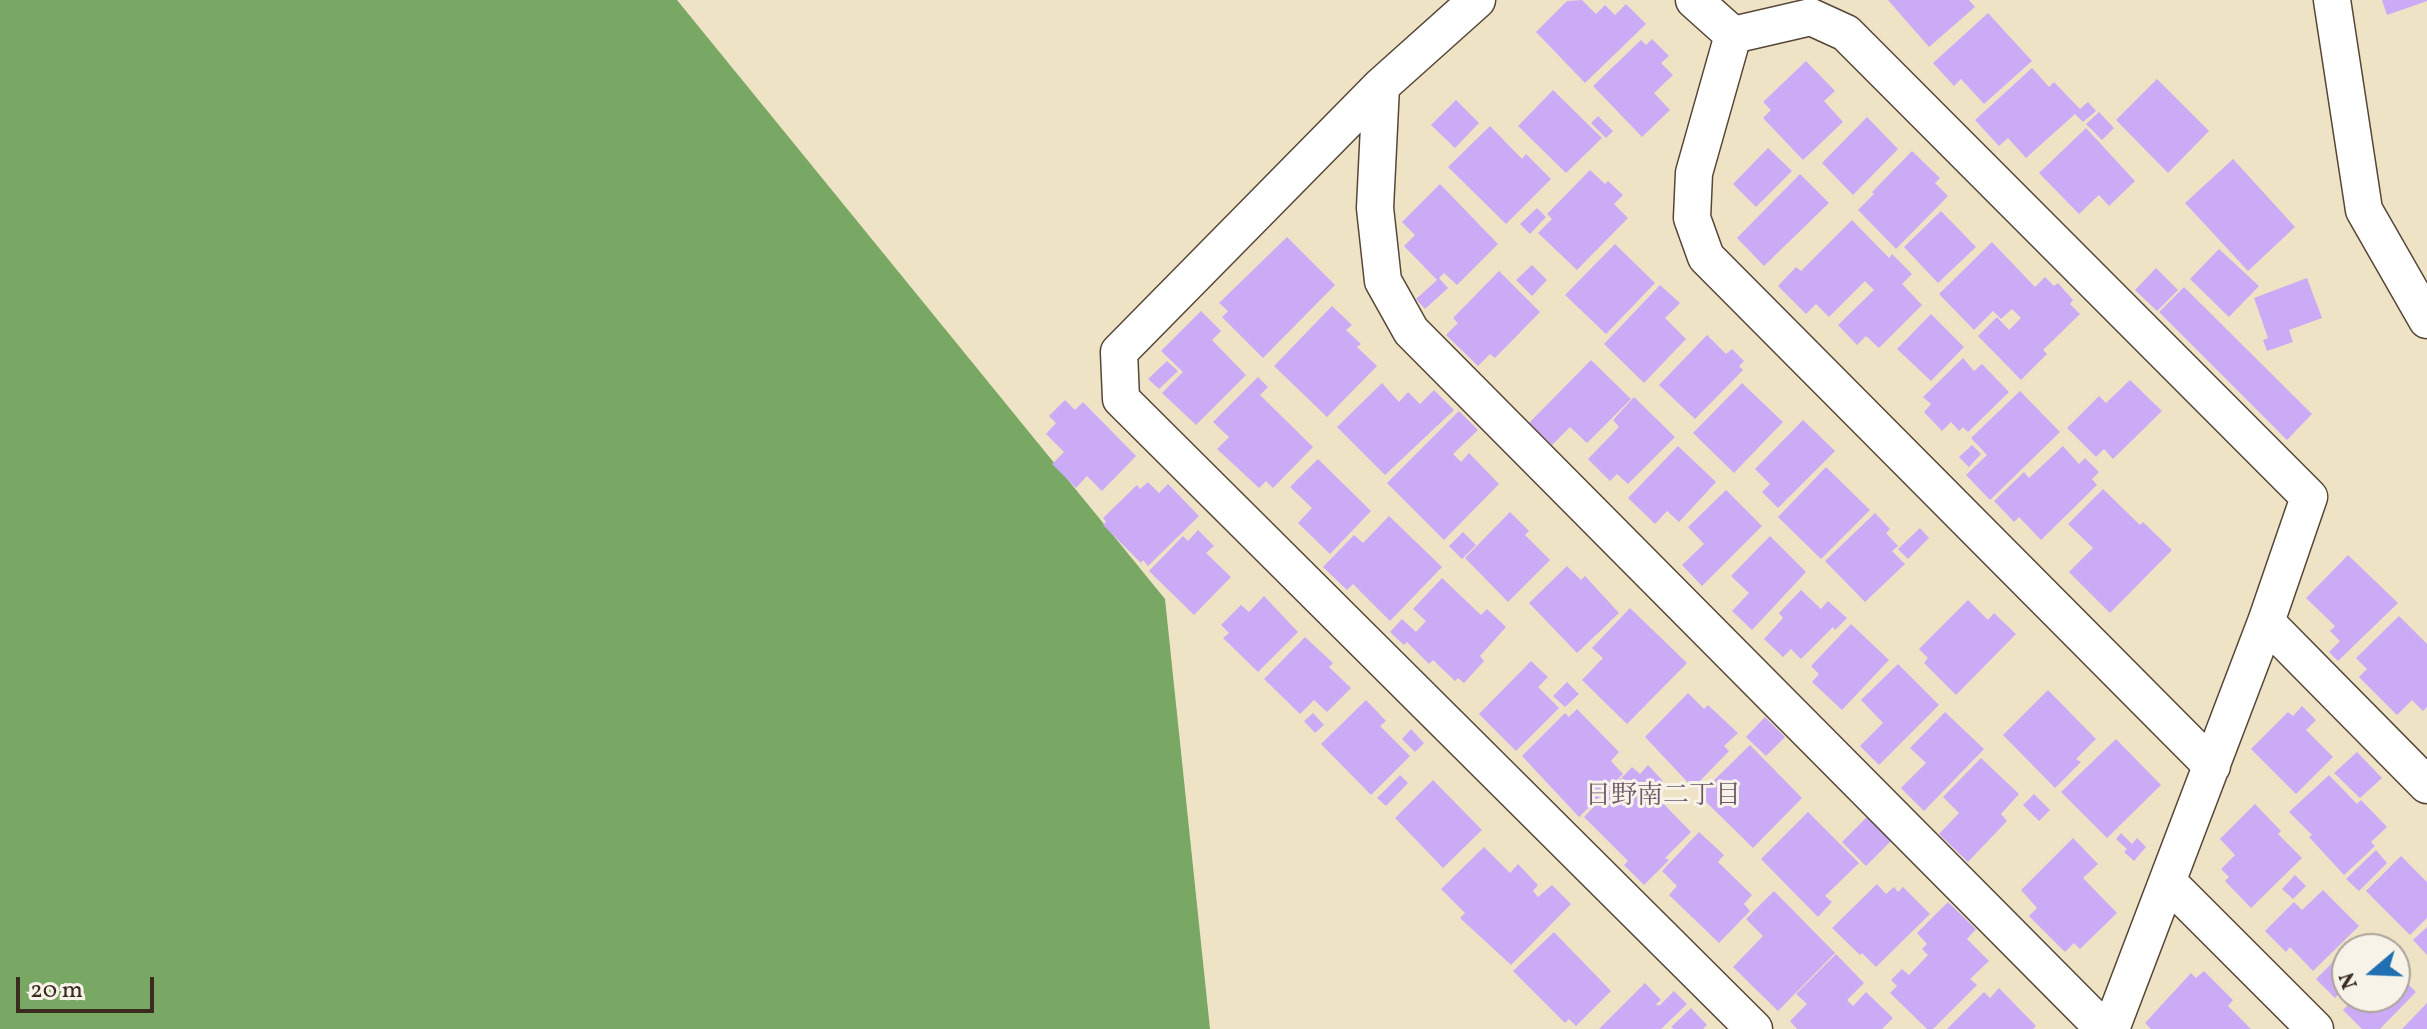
<!DOCTYPE html>
<meta charset="utf-8">
<style>
body{margin:0}
#map{position:relative;width:2427px;height:1029px;overflow:hidden;background:#efe3c6;font-family:Vollkorn,serif}
canvas{display:block}
.north{position:absolute;left:2331px;top:933px;width:80px;height:80px;box-sizing:border-box;background:#f7f3e8;border:2px solid #aca397;border-radius:50%;rotate:251deg;font-size:22px;font-weight:700;line-height:32px;text-align:center;color:#3b2a1e}
.north::after{content:'';display:block;margin:auto;width:28px;height:36px;background:#1f6fb2;clip-path:polygon(50% 0,100% 100%,50% 72%,0 100%)}
.scale{position:absolute;left:16px;top:977px;width:138px;height:36px;box-sizing:border-box;border:4px solid #3b2a1e;border-top:0;padding-left:10px;font-size:24px;line-height:28px;white-space:nowrap;color:#3b2a1e;-webkit-text-stroke:6px #f7f3e8;paint-order:stroke}
</style>
<div id="map">
<canvas width="2427" height="1029"></canvas>
<div class="north">N</div>
<div class="scale">20 m</div>
</div>
<script>
const c = document.querySelector('canvas').getContext('2d');
c.lineJoin = 'round';
function paint(path, color) { c.fillStyle = color; c.fill(path, 'evenodd'); }
const toPath = rows => new Path2D(rows.map(r => 'M' + r).join(''));
function trace(path, color, width, dash) { c.strokeStyle = color; c.lineWidth = width; c.lineCap = dash ? 'butt' : 'round'; c.setLineDash(dash || []); c.stroke(path); }
function drawText(font, color, halo, rows, align = 'center') {
  c.font = font + ' Vollkorn,"Noto Serif JP",serif'; c.lineWidth = 6; c.setLineDash([]); c.textBaseline = 'middle'; c.strokeStyle = halo; c.fillStyle = color; for (const [text, x, y, turn = 0] of rows) {
    c.save(); c.translate(x, y); c.rotate((+turn || 0) * Math.PI / 180); c.textAlign = isNaN(turn) ? turn : align; if (halo) c.strokeText(text, 0, 0); c.fillText(text, 0, 0); c.restore();
  }
}
paint(toPath([
 [0,0,677,0,1165,599,1210,1029,0,1029]
]), '#78a863');
paint(toPath([
 [1582,0,1596,14,1605,5,1615,15,1626,4,1646,24,1585,83,1536,32,1567,1],
 [1888,0,1969,0,1975,7,1929,47],
 [2382,0,2427,0,2427,1,2387,15],
 [1988,13,2032,61,1984,104,1961,79,1954,86,1933,63],
 [1652,39,1669,56,1661,63,1673,75,1654,93,1670,110,1642,137,1593,86,1641,40,1646,45],
 [1806,61,1835,91,1824,101,1843,122,1803,160,1763,118,1771,110,1763,102],
 [2032,68,2049,87,2054,82,2080,109,2088,102,2096,111,2083,122,2075,114,2026,158,2008,138,1999,146,1975,120],
 [2157,79,2209,131,2168,173,2116,120],
 [1553,90,1602,138,1566,173,1518,126],
 [1456,100,1479,123,1455,148,1431,125],
 [2099,112,2114,128,2102,140,2086,124],
 [1598,116,1613,131,1606,138,1591,123],
 [1867,117,1898,149,1853,195,1822,163],
 [1490,126,1522,159,1526,154,1551,179,1506,224,1448,167],
 [2086,128,2135,181,2109,206,2099,195,2079,214,2039,173],
 [1768,148,1792,171,1756,207,1733,184],
 [1912,151,1940,178,1935,183,1948,196,1896,249,1858,210,1874,194,1872,192],
 [2233,159,2295,227,2248,271,2185,203],
 [1590,170,1605,184,1608,181,1623,195,1614,204,1628,218,1577,270,1538,233,1552,219,1547,214],
 [1800,174,1829,203,1764,266,1737,238],
 [1440,184,1498,244,1457,285,1444,273,1439,278,1448,288,1425,309,1416,299,1437,280,1404,246,1415,235,1402,222],
 [1537,208,1546,217,1530,234,1520,224],
 [1941,211,1976,247,1938,283,1904,247],
 [1852,220,1889,258,1892,254,1912,274,1902,284,1922,305,1879,348,1866,336,1857,345,1838,325,1874,290,1865,281,1829,317,1816,304,1806,314,1778,286,1796,267,1801,271],
 [1287,237,1335,285,1263,358,1222,317,1228,311,1219,303],
 [1992,242,2035,287,2045,277,2054,286,2058,283,2073,300,2070,304,2080,314,2043,350,2047,354,2021,380,1978,336,1997,317,2009,330,2021,318,2012,309,2001,319,1993,311,1974,330,1939,294],
 [1615,244,1655,283,1606,334,1565,295],
 [2219,249,2259,286,2229,317,2190,279],
 [1532,265,1547,280,1532,296,1516,280],
 [2156,268,2178,290,2157,311,2135,290],
 [1499,271,1540,312,1495,358,1490,354,1478,366,1446,335,1458,323,1453,318],
 [2307,278,2322,318,2289,330,2293,342,2267,351,2263,340,2268,338,2254,298],
 [1660,285,1680,303,1665,318,1686,339,1644,383,1604,344],
 [2184,287,2312,414,2287,440,2159,312],
 [1332,306,1352,325,1346,330,1361,344,1357,347,1377,366,1327,417,1274,366],
 [1201,311,1221,331,1212,340,1246,375,1196,425,1162,393,1183,372,1161,351],
 [1931,314,1964,347,1931,381,1897,349],
 [1707,335,1726,354,1732,349,1744,361,1739,366,1743,370,1695,419,1659,385],
 [1963,358,1974,371,1982,364,2009,392,1968,432,1963,427,1959,431,1951,422,1942,431,1924,412,1931,404,1923,397],
 [1591,360,1631,399,1587,443,1570,427,1552,445,1529,423],
 [1167,361,1178,371,1159,389,1148,379],
 [1258,377,1268,387,1260,395,1313,447,1273,488,1266,481,1259,488,1217,449,1229,437,1213,422],
 [2130,380,2162,411,2113,459,2104,449,2096,457,2067,428,2099,396,2106,403],
 [1382,383,1399,402,1408,392,1420,404,1434,390,1454,410,1385,475,1337,427],
 [1742,383,1783,422,1734,473,1693,433],
 [2020,391,2060,432,1990,500,1966,475,1987,455,1971,438],
 [1634,397,1675,437,1628,484,1617,474,1610,481,1588,459,1619,427,1613,420],
 [1065,400,1075,410,1083,402,1136,456,1102,491,1087,476,1076,488,1052,464,1064,452,1046,434,1056,423,1049,416],
 [1459,411,1478,430,1453,454,1461,462,1469,453,1499,484,1444,540,1387,483],
 [1803,420,1835,451,1778,508,1762,492,1770,484,1755,469],
 [1972,445,1981,454,1969,467,1959,457],
 [1678,446,1716,482,1679,522,1667,511,1655,524,1628,498],
 [2063,446,2079,464,2085,458,2099,472,2092,479,2097,485,2041,540,2019,517,2014,522,1994,501,2024,472,2029,478],
 [1318,459,1371,511,1330,554,1298,523,1312,508,1290,487],
 [1826,467,1870,510,1821,559,1778,517],
 [1148,482,1159,493,1168,484,1199,516,1148,566,1143,560,1141,563,1103,525,1106,522,1103,518,1137,485,1140,489],
 [2103,489,2140,525,2143,522,2172,550,2110,613,2069,572,2093,548,2068,524],
 [1726,490,1762,526,1702,586,1682,565,1704,544,1688,527],
 [1510,512,1529,531,1525,535,1550,560,1508,602,1465,558],
 [1875,513,1890,529,1886,533,1898,546,1892,551,1905,564,1865,602,1825,561],
 [1389,516,1442,567,1390,621,1353,584,1347,590,1323,567,1354,535,1363,543],
 [1920,528,1929,538,1908,559,1898,549],
 [1198,530,1214,546,1206,553,1231,577,1194,615,1149,571,1183,536,1188,541],
 [1463,532,1476,545,1462,559,1449,546],
 [1770,536,1806,572,1752,630,1732,611,1749,593,1731,576],
 [2348,555,2398,603,2338,661,2329,652,2340,641,2330,631,2335,626,2306,598],
 [1567,566,1581,580,1585,576,1619,613,1577,653,1529,603],
 [1442,578,1481,615,1487,609,1506,627,1480,656,1484,661,1464,683,1458,678,1455,681,1433,660,1429,664,1407,642,1404,645,1390,632,1402,619,1416,632,1426,621,1413,609],
 [1801,590,1821,609,1828,601,1847,618,1835,630,1833,627,1801,659,1791,649,1783,657,1764,639,1783,618,1779,613],
 [1264,596,1298,632,1258,672,1223,638,1229,633,1221,625,1241,605,1249,612],
 [1968,600,1988,620,1994,613,2016,634,1956,695,1924,663,1928,658,1919,649],
 [1630,608,1687,663,1627,724,1582,680,1603,658,1592,648],
 [2399,616,2427,644,2427,707,2423,711,2412,700,2397,715,2359,677,2367,669,2356,658],
 [1851,624,1889,660,1842,710,1812,682,1819,674,1811,666],
 [1305,637,1333,663,1329,667,1351,688,1327,712,1314,700,1300,714,1264,679],
 [1531,661,1548,677,1538,687,1559,708,1516,751,1479,714],
 [1898,664,1939,705,1879,765,1860,746,1883,723,1861,700],
 [1567,682,1579,694,1565,707,1553,696],
 [2048,690,2096,739,2076,759,2081,762,2055,788,2003,735],
 [1688,693,1704,709,1708,705,1738,733,1724,746,1729,751,1693,788,1645,737],
 [1366,700,1386,721,1380,726,1410,756,1371,795,1321,744],
 [2302,706,2316,720,2306,730,2333,757,2296,794,2251,749,2288,712,2293,716],
 [1577,709,1619,752,1611,761,1623,774,1579,817,1522,756,1565,713,1569,717],
 [1945,712,1984,749,1924,811,1901,788,1926,763,1910,748],
 [1313,713,1324,725,1315,733,1304,721],
 [1765,717,1785,737,1766,756,1746,737],
 [1411,729,1424,743,1415,752,1402,739],
 [2116,739,2161,785,2107,838,2061,792],
 [1750,745,1802,798,1753,848,1699,795],
 [2357,752,2382,778,2360,798,2334,773],
 [1981,758,2019,794,2001,814,2007,821,1968,862,1939,834,1959,813,1943,797],
 [1648,765,1663,781,1652,792,1691,832,1665,858,1669,860,1644,885,1624,865,1628,861,1584,817,1632,767,1640,774],
 [1400,775,1408,783,1386,806,1377,798],
 [2329,775,2357,804,2361,800,2387,827,2371,842,2375,846,2344,875,2309,837,2312,835,2289,812],
 [1433,780,1482,830,1443,868,1395,818],
 [2034,794,2050,810,2039,821,2023,805],
 [2255,804,2281,831,2278,834,2302,858,2251,908,2225,881,2229,877,2221,869,2235,855,2220,839],
 [1808,812,1859,863,1825,896,1832,902,1818,917,1761,859],
 [1868,816,1892,840,1866,866,1842,842],
 [1699,832,1724,855,1718,862,1752,895,1744,904,1750,911,1719,943,1669,895,1677,886,1662,871],
 [2121,833,2132,844,2137,838,2146,847,2134,861,2124,852,2127,849,2116,839],
 [2073,838,2098,864,2083,878,2117,913,2080,949,2074,943,2065,952,2029,916,2037,908,2021,890],
 [1484,847,1510,873,1518,864,1538,885,1533,891,1538,897,1552,885,1571,904,1511,965,1460,918,1465,913,1441,889],
 [2376,850,2387,863,2359,891,2346,879],
 [2401,856,2427,882,2427,918,2410,935,2366,891],
 [2295,875,2306,886,2293,899,2282,889],
 [1877,884,1886,894,1894,887,1898,892,1903,887,1930,914,1876,967,1862,953,1860,955,1832,928],
 [2323,890,2359,926,2313,971,2290,947,2286,952,2265,931,2294,902,2302,910],
 [1774,891,1835,953,1778,1011,1733,967,1763,936,1746,919],
 [1948,902,1976,929,1967,939,1989,961,1970,979,1977,985,1933,1029,1927,1029,1890,993,1897,986,1891,980,1902,969,1909,975,1928,955,1922,949,1927,944,1917,933],
 [2427,927,2427,955,2413,940],
 [1554,932,1611,991,1576,1026,1569,1019,1565,1023,1513,971],
 [2359,936,2371,949,2347,949,2347,997,2395,997,2395,958,2403,966,2397,973,2416,992,2380,1029,2362,1029,2343,1010,2350,1003,2340,993,2335,998,2316,979],
 [1836,954,1864,983,1847,1000,1853,1006,1866,992,1893,1018,1882,1029,1797,1029,1790,1021,1807,1004,1796,994],
 [2204,971,2233,1000,2228,1006,2251,1029,2151,1029,2145,1023,2191,973,2196,978],
 [1645,983,1661,1000,1656,1004,1659,1006,1674,991,1687,1004,1661,1029,1599,1029],
 [1999,988,2036,1026,2033,1029,1947,1029,1984,992,1990,998],
 [2427,1003,2427,1029,2402,1029],
 [1691,1008,1707,1025,1703,1029,1674,1029,1671,1027]
]), '#ccabf6');
const street = toPath([
 [1477,0,1381,86,1119,352,1121,399,1754,1029],
 [1694,0,1733,35,1811,17,1846,33,2309,497,2266,622,2111,1029],
 [2332,0,2364,210,2427,320],
 [1733,35,1694,173,1692,218,1706,257,2212,766],
 [1381,86,1375,208,1383,281,1411,331,2104,1029],
 [2266,622,2427,785],
 [2168,882,2315,1029]
]);
trace(street, '#564637', 39);
trace(street, '#fff', 36);
drawText('26px', '#6e576a', '#f7f3e8', [
 ["日野南二丁目",1663,798]
]);
</script>
